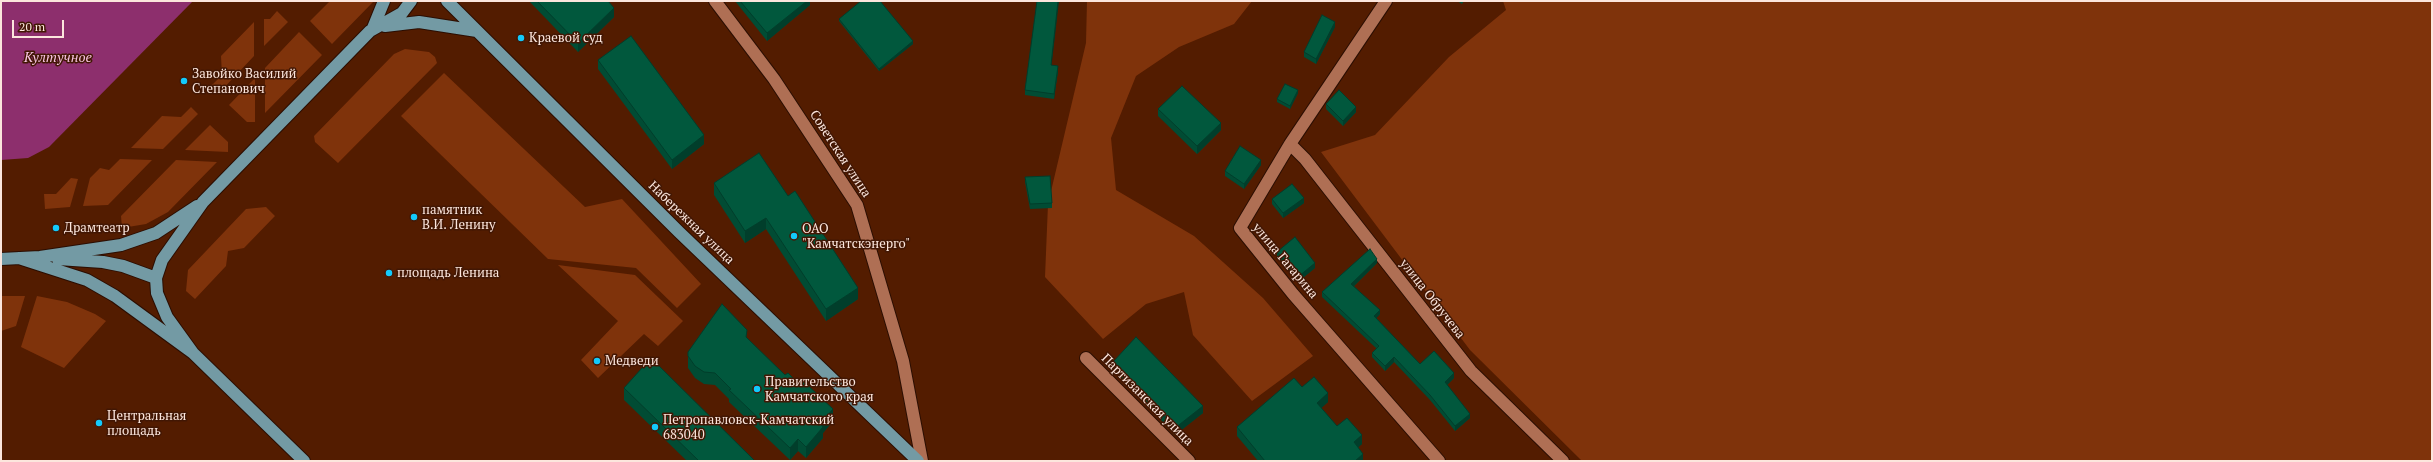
<!DOCTYPE html>
<meta charset="utf-8">
<style>
body{margin:0}
#map{position:relative;width:2433px;height:462px;overflow:hidden;background:#531c00;font-family:"PT Serif",serif}
canvas{display:block}
.frame{position:absolute;inset:0;border:2px solid #fce6dd;pointer-events:none}
.scale{position:absolute;left:12px;top:20px;width:52px;height:18px;box-sizing:border-box;border:2px solid #fce6dd;border-top:0;padding-left:5px;font-size:12px;line-height:14px;white-space:nowrap;color:#fce6dd;-webkit-text-stroke:3px #421704;paint-order:stroke}
</style>
<div id="map">
<canvas width="2433" height="462"></canvas>
<div class="frame"></div>
<div class="scale">20 m</div>
</div>
<script>
const c = document.querySelector('canvas').getContext('2d');
c.lineJoin = 'round';
function paint(path, color) { c.fillStyle = color; c.fill(path, 'evenodd'); }
const toPath = rows => new Path2D(rows.map(r => 'M' + r).join(''));
function trace(path, color, width, dash) { c.strokeStyle = color; c.lineWidth = width; c.lineCap = dash ? 'butt' : 'round'; c.setLineDash(dash || []); c.stroke(path); }
function drawText(font, color, halo, rows, align = 'center') {
  c.font = font + ' "PT Serif",serif'; c.lineWidth = 3; c.setLineDash([]); c.textBaseline = 'middle'; c.strokeStyle = halo; c.fillStyle = color; for (const [text, x, y, turn = 0] of rows) {
    c.save(); c.translate(x, y); c.rotate((+turn || 0) * Math.PI / 180); c.textAlign = isNaN(turn) ? turn : align; if (halo) c.strokeText(text, 0, 0); c.fillText(text, 0, 0); c.restore();
  }
}
paint(toPath([
 [330,1,374,1,332,44,310,21],
 [1087,1,1252,1,1234,24,1179,47,1136,76,1111,138,1116,190,1194,236,1263,298,1313,356,1252,401,1193,335,1184,292,1146,304,1103,339,1045,277,1048,204,1086,43],
 [1503,1,2432,1,2432,461,1582,461,1470,350,1321,152,1375,135,1449,57,1506,10],
 [277,11,288,22,264,46,264,19,270,19],
 [254,22,254,56,219,93,211,86,222,75,221,56],
 [299,32,322,55,265,113,265,68],
 [405,49,429,52,435,57,437,63,338,163,315,142,314,136,394,54],
 [444,73,585,207,622,199,701,284,677,308,636,268,548,259,401,116],
 [255,78,255,122,247,122,229,105],
 [191,107,198,114,163,149,131,148,162,116,181,117],
 [210,125,228,142,228,152,185,150],
 [120,159,152,160,108,205,83,206,90,178,100,168,109,170],
 [176,160,217,162,168,212,146,224,122,228,121,216],
 [71,178,78,179,70,207,45,209,44,194,56,194],
 [266,207,275,216,244,248,228,251,226,266,195,299,186,291,188,270,246,209],
 [558,265,635,275,683,321,658,346,644,334,598,378,581,360,618,321],
 [1,296,25,296,16,326,1,331],
 [37,296,67,302,95,314,106,321,64,368,21,347]
]), '#7f330b');
paint(toPath([
 [1,1,193,1,49,147,28,158,1,160]
]), '#8d2f6d');
const minor = toPath([
 [715,1,774,79,857,205,903,361,922,461],
 [1386,1,1290,144,1240,228,1293,294,1439,461],
 [1290,144,1305,159,1471,371,1563,461],
 [1086,358,1189,461]
]);
const major = toPath([
 [447,1,679,232,918,461],
 [385,26,419,22,477,31],
 [373,28,384,1],
 [19,258,87,280,115,296,193,353,304,461],
 [1,259,40,257,121,245,156,233,197,206],
 [58,259,103,262,123,266,156,278],
 [193,353,167,317,157,293,156,278,162,260,203,202,370,31,402,13,411,1]
]);
trace(minor, '#2b0e02', 14);
trace(major, '#2b0e02', 14);
trace(minor, '#af6f54', 12);
trace(major, '#739aa4', 12);
paint(toPath([
 [529,1,608,1,614,17,578,52],
 [735,1,810,1,810,5,767,41],
 [1457,1,1464,1,1462,4],
 [839,19,913,44,879,71,839,21],
 [1335,27,1316,64,1304,57,1304,52],
 [598,60,704,144,672,169,598,69],
 [1052,66,1058,71,1054,99,1025,95,1025,90],
 [1298,93,1290,109,1277,102,1277,99],
 [1326,104,1356,112,1343,126,1326,109],
 [1158,109,1221,130,1197,154,1158,116],
 [1261,165,1244,189,1225,176,1225,171],
 [1025,177,1052,203,1052,208,1030,209,1025,182],
 [714,183,788,196,858,299,826,321,766,229,745,243,714,195],
 [1272,199,1304,203,1283,218,1272,204],
 [1277,252,1315,268,1299,281,1277,257],
 [1377,263,1354,286,1380,314,1376,318,1420,364,1454,378,1447,385,1470,418,1455,431,1430,400,1394,362,1385,371,1372,357,1372,353,1377,349,1322,297,1322,292],
 [747,339,833,421,823,433,823,438,806,458,798,451,790,460,729,402,729,399,715,385,704,384,695,378,688,368,688,352],
 [1113,362,1203,413,1175,435,1113,369],
 [1302,387,1328,402,1321,408,1337,426,1362,444,1358,447,1363,461,1258,461,1237,436,1237,427],
 [624,388,755,461,687,461,624,400]
]), '#014c34');
paint(toPath([
 [807,1,810,1,810,5,767,41,767,33],
 [1058,1,1059,1,1051,70,1051,65],
 [614,8,614,17,578,52,578,43],
 [1335,22,1335,27,1316,64,1316,59],
 [913,41,913,44,879,71,879,69],
 [1058,66,1058,71,1054,99,1054,94],
 [1298,90,1298,93,1290,109,1290,106],
 [1356,107,1356,112,1343,126,1343,121],
 [1221,123,1221,130,1197,154,1197,146],
 [704,135,704,144,672,169,672,160],
 [1261,160,1261,165,1244,189,1244,184],
 [1304,198,1304,203,1283,218,1283,213],
 [766,218,766,229,745,243,745,231],
 [1377,259,1377,263,1351,289,1351,284],
 [1315,263,1315,268,1299,281,1299,276],
 [858,288,858,299,826,321,826,309],
 [1380,310,1380,314,1374,321,1374,316],
 [1394,357,1394,362,1385,371,1385,366],
 [1454,373,1454,378,1445,387,1445,382],
 [1328,393,1328,402,1317,412,1317,403],
 [1203,406,1203,413,1175,435,1175,428],
 [833,409,833,421,823,433,823,438,806,458,806,447,820,424],
 [1470,414,1470,418,1455,431,1455,426],
 [1362,435,1362,444,1354,451,1354,442],
 [798,439,798,451,790,460,790,448],
 [1363,454,1363,461,1355,461]
]), '#013e2b');
const building = toPath([
 [537,1,608,1,614,8,578,43,537,1],
 [740,1,807,1,767,33,740,1],
 [861,1,880,1,913,41,879,69,839,19,861,1],
 [1037,1,1058,1,1051,65,1058,66,1054,94,1025,90,1037,1],
 [1322,15,1335,22,1316,59,1304,52,1322,15],
 [631,36,704,135,672,160,598,60,631,36],
 [1285,84,1298,90,1290,106,1277,99,1285,84],
 [1182,86,1221,123,1197,146,1158,109,1182,86],
 [1339,90,1356,107,1343,121,1326,104,1339,90],
 [1240,146,1261,160,1244,184,1225,171,1240,146],
 [759,153,788,196,795,191,858,288,826,309,766,218,745,231,714,183,759,153],
 [1050,176,1052,203,1030,204,1025,177,1050,176],
 [1292,184,1304,198,1283,213,1272,199,1292,184],
 [1295,237,1315,263,1299,276,1277,252,1295,237],
 [1370,249,1377,259,1351,284,1380,310,1374,316,1420,364,1434,351,1454,373,1445,382,1470,414,1455,426,1430,395,1394,357,1385,366,1372,353,1379,346,1322,292,1370,249],
 [722,304,747,330,746,337,785,375,788,373,800,385,803,381,833,409,820,424,823,427,806,447,798,439,790,448,729,390,731,389,715,373,704,372,695,366,688,356,688,352,722,304],
 [1136,337,1203,406,1175,428,1113,362,1136,337],
 [651,358,755,461,699,461,624,388,651,358],
 [1314,377,1328,393,1317,403,1337,426,1347,418,1362,435,1354,442,1363,454,1355,461,1265,461,1237,427,1294,378,1302,387,1314,377]
]);
paint(building, '#01583d');
trace(building, '#013e2b', 1);
for (const [x, y, r, color] of [
 [521,38,4,"#13cafb"],
 [184,81,4,"#13cafb"],
 [414,217,4,"#13cafb"],
 [56,228,4,"#13cafb"],
 [794,236,4,"#13cafb"],
 [389,273,4,"#13cafb"],
 [597,361,4,"#13cafb"],
 [757,389,4,"#13cafb"],
 [99,423,4,"#13cafb"],
 [655,427,4,"#13cafb"]
]) { const dot = new Path2D(); dot.arc(x, y, r, 0, 2 * Math.PI); c.fillStyle = color; c.fill(dot); trace(dot, '#421704', 1.5); }
drawText('13px', '#fce6dd', '#421704', [
 ["Краевой суд",529,38],
 ["Завойко Василий",192,74],
 ["Степанович",192,89],
 ["памятник",422,210],
 ["В.И. Ленину",422,225],
 ["Драмтеатр",64,228],
 ["ОАО",802,229],
 ["\"Камчатскэнерго\"",802,244],
 ["площадь Ленина",397,273],
 ["Медведи",605,361],
 ["Правительство",765,382],
 ["Камчатского края",765,397],
 ["Центральная",107,416],
 ["площадь",107,431],
 ["Петропавловск-Камчатский",663,420],
 ["683040",663,435]
], 'left');
drawText('13px', '#fce6dd', '#421704', [
 ["Советская улица",840,154,57],
 ["Набережная улица",691,223,44],
 ["улица Гагарина",1285,261,50],
 ["улица Обручева",1432,299,52],
 ["Партизанская улица",1147,400,45]
]);
drawText('italic 14px', '#f8c4e2', '#421704', [
 ["Култучное",58,58]
]);
</script>
